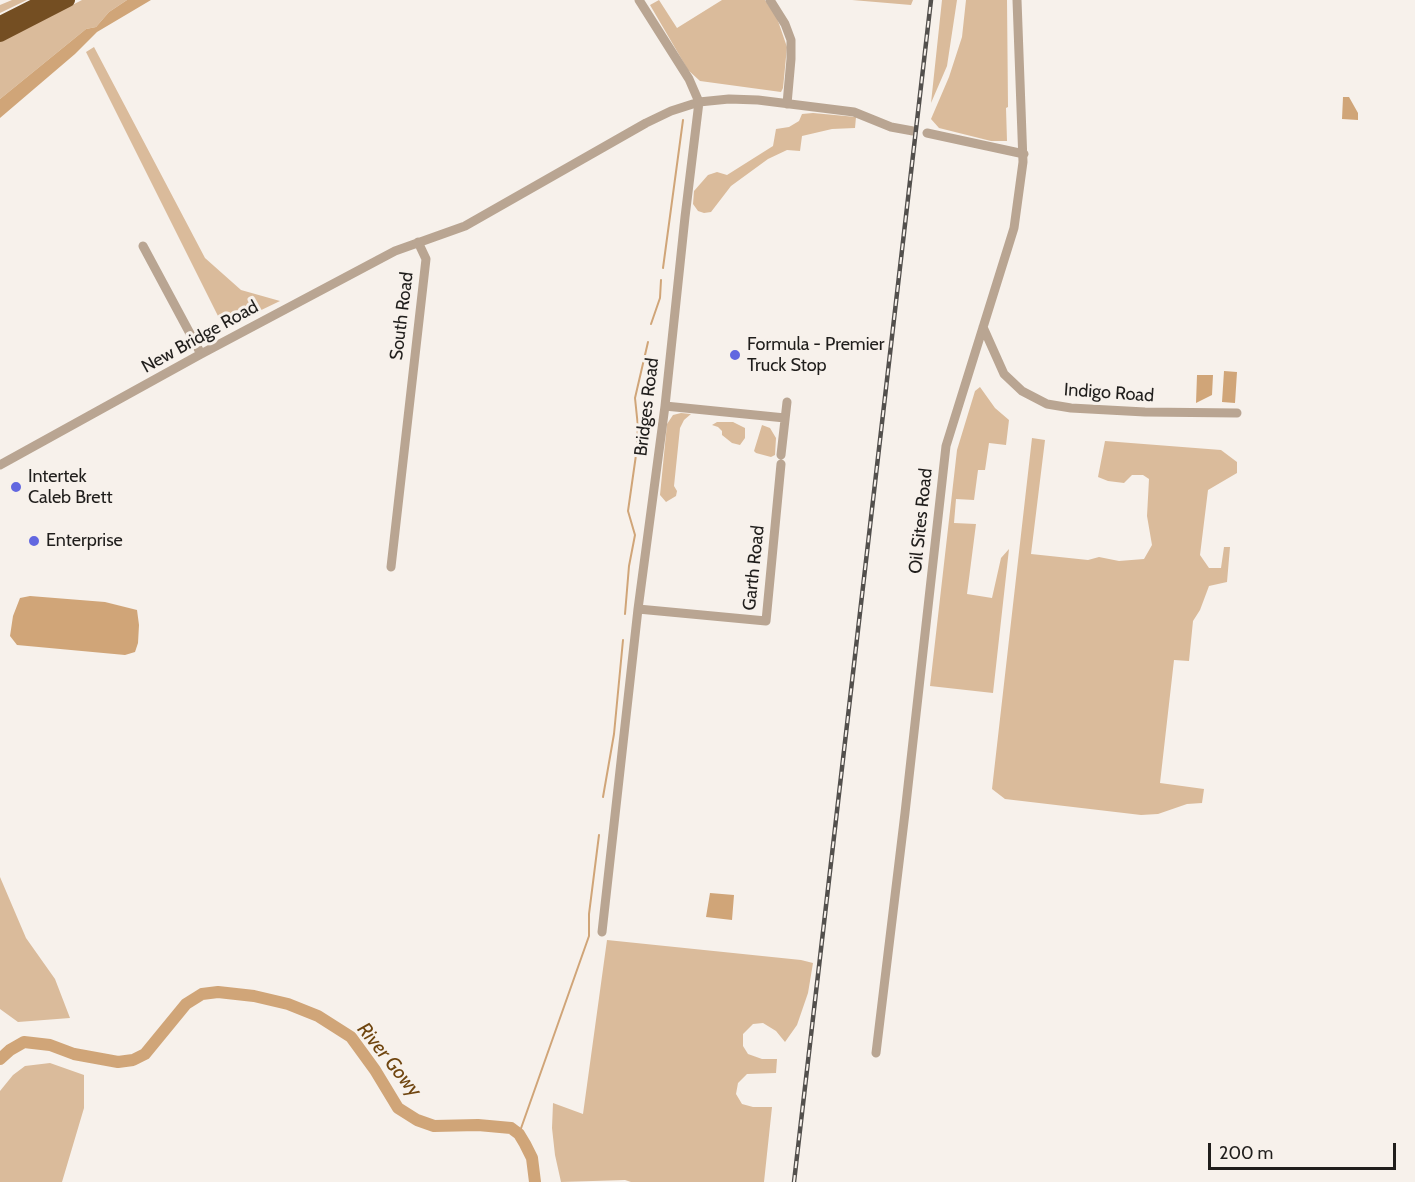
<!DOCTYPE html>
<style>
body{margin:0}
#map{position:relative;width:1415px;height:1182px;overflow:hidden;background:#f7f1eb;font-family:Cabin,sans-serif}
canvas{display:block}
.scale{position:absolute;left:1208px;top:1143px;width:188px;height:27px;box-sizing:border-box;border:3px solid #201e1c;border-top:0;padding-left:8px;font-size:18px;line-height:21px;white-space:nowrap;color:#201e1c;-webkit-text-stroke:4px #f7f1eb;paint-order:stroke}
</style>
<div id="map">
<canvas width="1415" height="1182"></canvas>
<div class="scale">200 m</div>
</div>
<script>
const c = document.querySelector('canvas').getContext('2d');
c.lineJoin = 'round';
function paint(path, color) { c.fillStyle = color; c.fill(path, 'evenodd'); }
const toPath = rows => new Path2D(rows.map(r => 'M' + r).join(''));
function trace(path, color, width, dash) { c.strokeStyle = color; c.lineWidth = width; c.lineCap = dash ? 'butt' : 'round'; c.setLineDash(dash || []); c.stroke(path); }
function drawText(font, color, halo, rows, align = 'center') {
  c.font = font + ' Cabin,sans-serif'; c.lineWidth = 6; c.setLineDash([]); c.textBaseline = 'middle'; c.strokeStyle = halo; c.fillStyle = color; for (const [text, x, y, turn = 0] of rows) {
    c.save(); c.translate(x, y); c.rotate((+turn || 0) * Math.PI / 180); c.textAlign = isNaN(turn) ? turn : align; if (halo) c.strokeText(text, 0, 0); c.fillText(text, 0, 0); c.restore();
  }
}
paint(toPath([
 [12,0,27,0,0,13,0,5],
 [82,0,127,0,109,12,96,27,86,29,0,99,0,42],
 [659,0,677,28,722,0,765,0,777,18,787,47,783,88,781,92,700,81,688,70,650,5],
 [852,0,913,0,911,5],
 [942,0,957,0,947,66,931,103],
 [966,0,1007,0,1008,107,1006,108,1007,141,991,141,939,128,931,119,949,77,962,37],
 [94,47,205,258,241,290,280,301,224,328,86,52],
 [813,113,856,117,855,128,832,129,802,136,800,151,787,150,768,159,731,186,711,212,704,213,698,211,693,204,694,191,708,175,717,172,727,175,773,146,776,129,789,127,799,121,802,114],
 [980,387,995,408,1009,420,1006,445,989,443,985,470,978,470,974,500,956,499,954,523,976,524,967,594,992,598,1001,558,1009,549,993,693,930,686,957,450,975,391],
 [681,413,691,414,684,420,680,428,674,486,677,491,676,496,666,502,660,495,667,424,673,415],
 [717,422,733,422,745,428,745,438,740,445,732,443,722,435,722,431,718,427,712,425],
 [762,425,770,428,776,438,775,455,771,457,756,453,754,451],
 [1032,438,1045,440,1031,554,1088,560,1099,557,1119,561,1144,559,1152,545,1147,516,1149,479,1143,475,1132,475,1124,483,1108,481,1098,477,1105,441,1221,450,1237,462,1237,473,1208,490,1200,555,1209,568,1221,568,1224,547,1230,547,1227,582,1209,586,1200,610,1193,621,1189,661,1174,660,1160,783,1204,789,1202,803,1187,804,1158,814,1141,815,1005,799,992,789],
 [0,877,26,938,55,979,70,1018,18,1022,0,1009],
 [607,940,801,960,813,963,808,993,797,1025,785,1042,776,1031,763,1023,753,1024,743,1034,743,1046,748,1054,762,1059,777,1059,776,1073,747,1074,738,1083,736,1094,742,1104,753,1107,772,1107,764,1182,631,1182,625,1180,561,1182,555,1155,552,1128,553,1103,583,1114],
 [50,1063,84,1075,84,1108,62,1182,0,1182,0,1091,13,1075,25,1066]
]), '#dabb9b');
paint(toPath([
 [127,0,151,0,97,32,75,54,0,118,0,99,86,29,96,27,109,12],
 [1343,97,1349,97,1358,113,1358,120,1342,119],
 [1224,371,1237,372,1235,403,1222,402],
 [1197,375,1213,375,1212,395,1196,403],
 [30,596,105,602,137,610,139,625,138,643,135,652,125,655,17,645,10,636,13,616,20,598],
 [710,893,734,895,732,920,706,917]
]), '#d0a578');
trace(toPath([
 [663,268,683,120],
 [651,324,660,298,661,280],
 [637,443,638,427,635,398,648,342],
 [625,614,629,566,635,535,628,511,636,455],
 [603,797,614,734,623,640],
 [519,1134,589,936,589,914,599,835]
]), '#d0a578', 2);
trace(toPath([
 [0,1059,10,1050,24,1042,50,1045,74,1054,118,1062,133,1060,145,1054,186,1004,202,994,218,992,254,996,288,1004,318,1016,351,1037,375,1070,398,1108,417,1120,434,1126,478,1125,511,1128,519,1134,525,1144,532,1158,535,1182]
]), '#d0a578', 12);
trace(toPath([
 [639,0,689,79,699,102],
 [770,0,785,24,791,40,791,59,787,104],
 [927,133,1024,154],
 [143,246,201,354],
 [983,327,1004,374,1022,391,1047,404,1071,408,1145,412,1237,413],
 [665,406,785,418],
 [781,455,787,402],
 [0,465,201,354,395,251,465,226,646,123,671,111,699,102,729,99,758,100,854,112,891,127,913,131],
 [391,567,426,259,418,242],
 [638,609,766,621,781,464],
 [602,932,638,609,665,406,685,217,699,102],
 [876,1053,905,813,946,446,1014,228,1023,162,1017,0]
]), '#b9a592', 9);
trace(toPath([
 [0,23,46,0],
 [0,35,68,0]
]), '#744e22', 14);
const rail = toPath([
 [794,1182,931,0]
]);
trace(rail, '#53504d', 4.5);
trace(rail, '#f7f1eb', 2, [7]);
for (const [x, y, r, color] of [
 [735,355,6,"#6267e0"],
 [16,487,6,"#6267e0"],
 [34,541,6,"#6267e0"]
]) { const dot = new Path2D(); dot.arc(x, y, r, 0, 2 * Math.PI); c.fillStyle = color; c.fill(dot); trace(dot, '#f7f1eb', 2); }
drawText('18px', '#201e1c', '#f7f1eb', [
 ["South Road",402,316,-83],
 ["New Bridge Road",200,337,-29],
 ["Indigo Road",1109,393,4],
 ["Bridges Road",647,407,-83],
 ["Oil Sites Road",921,521,-84],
 ["Garth Road",754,568,-84]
]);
drawText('18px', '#201e1c', '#f7f1eb', [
 ["Formula - Premier",747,345],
 ["Truck Stop",747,366],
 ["Intertek",28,477],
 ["Caleb Brett",28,498],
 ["Enterprise",46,541]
], 'left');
drawText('italic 20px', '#6f450f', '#f7f1eb', [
 ["River Gowy",389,1060,51]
]);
</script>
